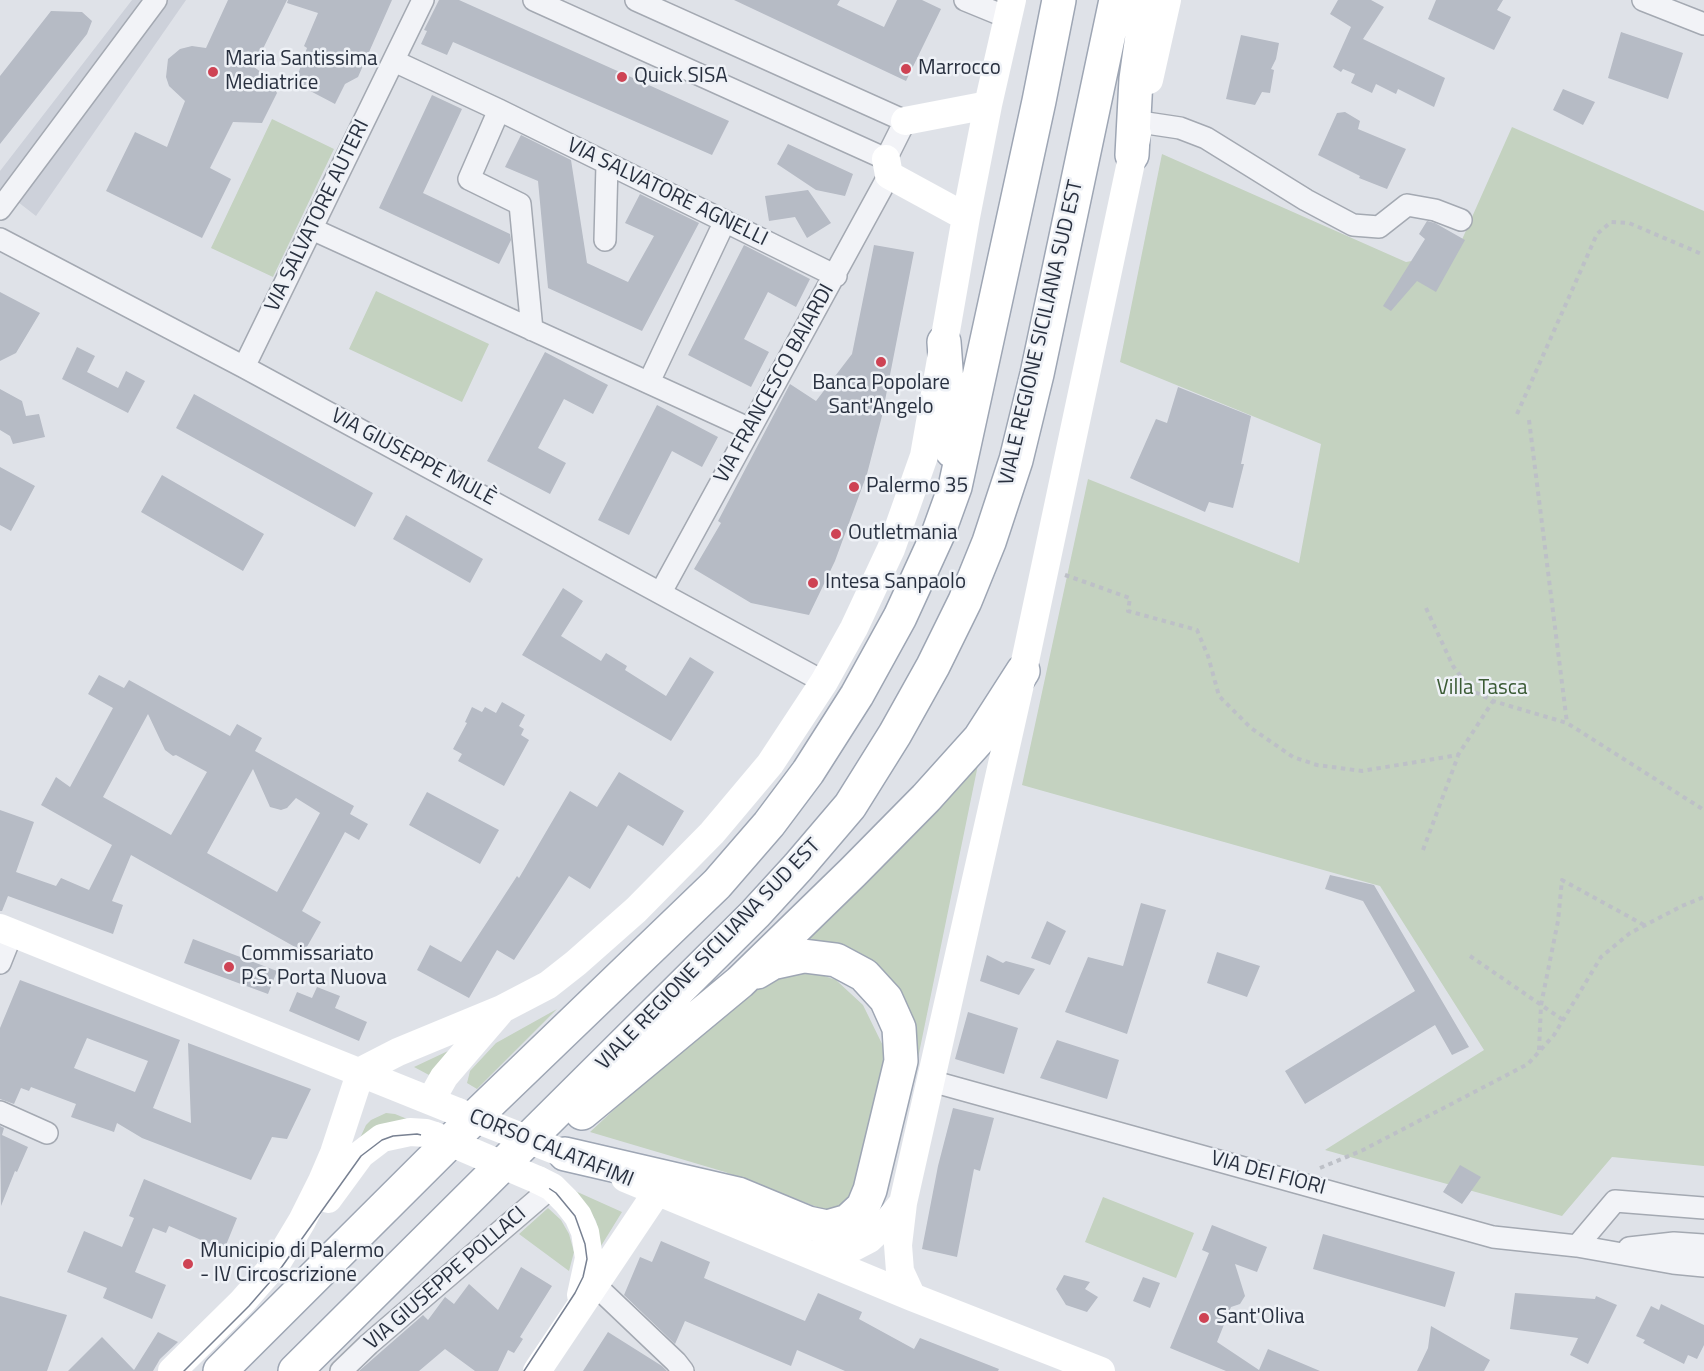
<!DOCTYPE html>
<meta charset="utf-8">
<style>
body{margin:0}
canvas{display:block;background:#dfe2e8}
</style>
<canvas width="1704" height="1371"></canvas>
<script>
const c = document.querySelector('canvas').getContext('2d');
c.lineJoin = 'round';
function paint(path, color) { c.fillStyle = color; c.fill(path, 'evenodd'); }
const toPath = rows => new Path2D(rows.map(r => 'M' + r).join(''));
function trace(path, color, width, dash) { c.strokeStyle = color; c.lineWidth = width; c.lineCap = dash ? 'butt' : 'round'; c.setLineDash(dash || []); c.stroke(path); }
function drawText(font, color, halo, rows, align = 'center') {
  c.font = font + ' "Titillium Web",sans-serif'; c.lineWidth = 5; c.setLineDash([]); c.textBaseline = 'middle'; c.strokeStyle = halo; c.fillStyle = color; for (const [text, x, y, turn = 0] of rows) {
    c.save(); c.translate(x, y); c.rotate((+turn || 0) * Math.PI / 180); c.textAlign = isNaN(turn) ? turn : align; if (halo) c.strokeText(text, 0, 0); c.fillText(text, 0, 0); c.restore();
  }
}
paint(toPath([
 [132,0,186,0,36,216,0,188,0,171]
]), '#cdd1da');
paint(toPath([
 [272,119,334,149,273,277,211,248],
 [1512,127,1704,211,1704,1166,1612,1157,1562,1216,1325,1150,1484,1050,1380,886,1022,785,1088,479,1299,563,1321,444,1120,362,1162,154,1406,262,1456,253],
 [376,291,489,344,462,402,349,349],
 [981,750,917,1063,914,1025,799,942],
 [807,970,836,980,863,1005,886,1052,862,1182,846,1205,825,1210,725,1172,590,1132,633,1092,775,972],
 [557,1009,477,1089,467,1083,470,1071,496,1043],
 [448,1051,429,1075,414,1067],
 [386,1113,395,1114,417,1123,355,1149,366,1125,371,1120],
 [573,1190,622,1212,601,1246,596,1221,585,1203],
 [1103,1197,1194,1233,1176,1278,1085,1242],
 [548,1208,561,1220,569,1234,574,1252,569,1271,519,1234]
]), '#c4d2c0');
paint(toPath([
 [228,0,287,0,254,67,269,78,277,93,262,123,233,122,210,168,231,179,202,238,106,191,135,132,167,147,185,101,169,86,166,77,168,59,180,49,192,46,206,48],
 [288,0,392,0,358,77,345,84,335,104,295,83,307,48,304,46,318,13,287,3],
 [439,0,459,0,729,121,712,155,453,42,447,55,421,44,427,31,424,30],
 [734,0,840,0,837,5,884,27,897,0,922,0,941,9,906,81],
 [1338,0,1371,0,1384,7,1363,39,1445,78,1434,107,1398,89,1396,94,1376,84,1372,93,1351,83,1355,74,1343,69,1341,72,1333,67,1351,27,1330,14],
 [1436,0,1503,0,1497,10,1511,17,1494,50,1428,19],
 [51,11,82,12,92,21,87,34,0,144,0,76],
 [1621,32,1683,53,1668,99,1608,78],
 [1241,35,1279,43,1276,59,1271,69,1274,70,1270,93,1262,92,1255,105,1226,99],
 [1563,89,1595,102,1583,125,1553,110],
 [432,95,462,109,423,193,510,234,511,240,499,264,379,208],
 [1345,112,1360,121,1358,129,1406,149,1387,189,1359,178,1360,176,1318,155,1337,113],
 [521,135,571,160,587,263,628,282,654,236,625,223,640,194,699,223,642,331,548,288,538,181,505,167],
 [788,144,853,174,845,196,816,190,777,164],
 [808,190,831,223,807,238,795,217,769,221,765,196],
 [1427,221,1435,223,1465,240,1436,292,1417,281,1391,311,1383,306,1425,239,1419,234],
 [744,245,810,279,796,307,768,292,744,339,769,352,751,387,688,355],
 [874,245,914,252,882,416,867,474,835,561,809,615,751,603,694,569,721,523,718,521,790,384,816,401,852,354],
 [0,292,40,313,16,353,0,361],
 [77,347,95,356,87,372,118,388,126,371,145,381,128,413,62,379],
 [545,352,608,385,593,414,564,399,538,448,566,463,550,494,487,461],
 [1178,387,1251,416,1241,464,1244,464,1233,508,1209,502,1205,512,1130,478,1156,419,1167,423],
 [0,389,22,401,26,416,39,414,45,437,13,444,10,436,0,430],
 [194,394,373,493,355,527,176,428],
 [657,405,718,437,702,467,672,451,629,535,598,520],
 [0,467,35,486,11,531,0,525],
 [162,475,264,534,243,571,141,512],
 [406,515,483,559,470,583,393,539],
 [563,588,583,601,561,636,601,661,606,653,627,666,625,670,666,696,690,657,714,672,671,741,522,655],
 [99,675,124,688,129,680,230,736,237,724,262,738,255,751,354,806,350,814,368,824,359,840,345,832,302,911,321,922,304,952,131,855,112,901,123,905,113,934,8,896,2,911,0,911,0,810,34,822,16,872,56,886,61,878,89,890,112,845,41,805,56,777,70,787,113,708,88,694],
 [148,714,165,750,173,756,176,755,207,772,171,835,103,797],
 [253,769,270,807,281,810,287,808,296,798,320,813,277,892,207,853],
 [502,702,525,715,519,726,524,729,521,735,529,740,504,786,458,761,462,754,453,749,467,723,465,722,472,707,482,712,485,707,496,713],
 [619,772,684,811,663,846,628,825,590,889,569,876,514,960,497,950,469,998,417,970,430,945,461,962,517,876,519,878,570,791,597,807],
 [427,792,499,830,480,864,409,825],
 [1330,875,1374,885,1469,1047,1452,1055,1435,1025,1305,1104,1285,1071,1415,991,1363,901,1325,889],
 [1141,903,1166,910,1127,1034,1065,1012,1088,957,1123,966],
 [1047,921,1066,931,1050,965,1031,958],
 [193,939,277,971,268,994,184,963],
 [1217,952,1260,966,1247,997,1207,983],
 [987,955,1003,963,1006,961,1035,969,1019,995,980,981],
 [20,980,180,1040,153,1108,191,1123,188,1043,311,1089,287,1139,272,1137,251,1180,142,1138,117,1123,114,1132,71,1117,76,1104,31,1087,29,1091,21,1088,14,1104,0,1099,0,1028],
 [87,1038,148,1061,135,1092,74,1068],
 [317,987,340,996,335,1008,367,1022,359,1041,289,1011,297,992,312,998],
 [968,1012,1018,1028,1004,1074,955,1059],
 [1057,1040,1119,1060,1107,1099,1040,1078],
 [953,1108,994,1118,980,1171,974,1169,957,1257,922,1249,938,1166],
 [0,1126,4,1128,2,1135,28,1147,17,1172,15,1171,1,1206],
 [1460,1165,1481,1177,1462,1204,1443,1192],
 [144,1179,237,1218,224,1250,169,1226,166,1233,153,1228,135,1272,166,1285,152,1319,103,1298,107,1288,67,1272,84,1231,122,1247,134,1218,129,1216],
 [1212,1225,1267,1247,1257,1272,1235,1264,1245,1296,1240,1304,1231,1307,1217,1342,1259,1370,1268,1349,1320,1371,1226,1371,1170,1348,1209,1253,1202,1250],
 [1323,1234,1455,1272,1445,1307,1313,1269],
 [661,1241,710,1262,704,1278,805,1321,818,1293,862,1312,859,1319,914,1349,920,1338,999,1369,998,1371,845,1371,797,1350,791,1366,685,1321,675,1344,624,1295,640,1257,652,1262],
 [521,1267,552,1286,520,1337,523,1339,514,1353,508,1350,498,1371,475,1371,445,1349,419,1371,359,1371,423,1315,428,1320,445,1297,454,1304,469,1284,498,1310],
 [1064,1275,1090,1282,1085,1289,1098,1297,1087,1312,1066,1305,1056,1289],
 [1143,1277,1160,1283,1150,1308,1133,1301],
 [1515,1293,1595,1299,1596,1296,1617,1305,1588,1364,1570,1355,1578,1338,1510,1329],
 [0,1296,67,1315,47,1371,0,1371],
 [1661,1304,1704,1325,1704,1345,1697,1359,1688,1355,1684,1364,1643,1343,1645,1340,1636,1336,1651,1306,1659,1310],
 [1431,1326,1490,1360,1484,1371,1417,1371,1428,1348],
 [158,1332,178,1342,160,1359,153,1371,68,1371,102,1337,134,1370],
 [608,1332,662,1366,667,1371,583,1371]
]), '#b6bbc5');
const street = toPath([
 [534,0,886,159,905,121,636,0],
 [965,0,1009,18],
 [1643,0,1704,24],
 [394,61,499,110,836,276],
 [499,110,469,179,520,204,532,330],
 [1140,122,1180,128,1206,138,1306,200,1353,225,1379,227,1407,205,1435,210,1461,220],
 [0,209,156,0],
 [312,229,750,429],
 [0,239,244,367,824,682],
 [605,240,607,164],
 [244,367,423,0],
 [649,382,725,221],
 [661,592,889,175],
 [0,963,12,933],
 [931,1081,1493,1237,1577,1246,1673,1263,1704,1266],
 [0,1112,47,1133],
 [1577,1246,1615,1201,1704,1208],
 [1629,1248,1674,1243,1704,1245],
 [595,1285,676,1362,683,1371],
 [341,1371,369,1344,552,1187]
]);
const primary = toPath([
 [1132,155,1136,79,1147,0],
 [944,342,952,451],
 [582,1113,740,982,853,872,926,798,980,738,1023,671],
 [565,1154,738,1194,808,1223,827,1227,848,1221,863,1207,870,1190,901,1061,899,1028,886,999,864,975,836,960,804,956,772,963,757,972],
 [220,1371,481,1111,717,884,769,824,808,772,857,695,900,617,938,534,955,487,1039,101,1059,0],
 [295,1371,755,914,798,867,850,806,895,734,933,666,965,601,989,542,1016,460,1037,374,1116,0]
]);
trace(street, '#a4a9b2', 24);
trace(primary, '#9ea6b4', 36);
trace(toPath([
 [1517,414,1597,234,1611,222,1629,223,1704,255],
 [1529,420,1567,723],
 [1065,575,1130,598,1128,611,1197,630,1208,656,1219,696,1251,728,1293,757,1317,765,1362,771,1458,755,1493,701],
 [1426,608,1453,666,1471,690,1493,701,1567,723,1704,810],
 [1423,850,1458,756],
 [1470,956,1563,1020],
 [1539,1050,1541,1005,1558,921,1562,880,1644,925],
 [1320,1168,1363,1150,1528,1064,1554,1035,1601,957,1630,933,1682,906,1704,897]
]), '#bdc0c7', 4, [4.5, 4.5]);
trace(street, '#f2f3f7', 21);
trace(toPath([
 [1149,80,1167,0],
 [905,121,988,105],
 [886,159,889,175,966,217],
 [0,928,458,1112],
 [361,1071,398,1052,502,1009,548,985,576,963,636,910,712,833,770,764,824,682,854,628,891,549,924,456,966,217,988,105,1012,0],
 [431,1100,444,1077,499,1013],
 [625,1178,912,1297,1101,1371],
 [538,1180,552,1187,567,1202,578,1216,585,1232,589,1258,581,1295],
 [328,1199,361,1154,382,1138,410,1132,426,1133,435,1136],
 [811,1255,846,1251,869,1239,889,1220,903,1203],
 [912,1297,900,1271,898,1245,903,1203,1023,671,1137,134],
 [172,1371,242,1302,278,1261,302,1221,322,1181,334,1153,361,1071],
 [537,1371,657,1192]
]), '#fff', 28);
trace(primary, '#fff', 33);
trace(toPath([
 [184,1371,249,1306,276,1275,361,1156,382,1140,393,1136,417,1134,434,1138,538,1181,556,1193,575,1216,585,1244,587,1259,583,1277,575,1293,524,1371]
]), '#788192', 1.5);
trace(toPath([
 [458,1112,565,1154],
 [435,1136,538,1180]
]), '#fff', 28);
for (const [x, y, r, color] of [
 [906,69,6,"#ce4354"],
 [213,72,6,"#ce4354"],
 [622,77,6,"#ce4354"],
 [881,362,6,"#ce4354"],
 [854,487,6,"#ce4354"],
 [836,534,6,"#ce4354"],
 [813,583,6,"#ce4354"],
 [229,967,6,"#ce4354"],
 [188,1264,6,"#ce4354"],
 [1204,1318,6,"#ce4354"]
]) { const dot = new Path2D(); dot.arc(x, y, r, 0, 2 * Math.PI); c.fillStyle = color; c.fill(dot); trace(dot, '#eef1f6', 2); }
drawText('21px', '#28303f', '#eef1f6', [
 ["Maria Santissima",225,60],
 ["Mediatrice",225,84],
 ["Marrocco",918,69],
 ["Quick SISA",634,77],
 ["Banca Popolare",881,384,"center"],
 ["Sant'Angelo",881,408,"center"],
 ["Palermo 35",866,487],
 ["Outletmania",848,534],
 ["Intesa Sanpaolo",825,583],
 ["Commissariato",241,955],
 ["P.S. Porta Nuova",241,979],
 ["Municipio di Palermo",200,1252],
 ["- IV Circoscrizione",200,1276],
 ["Sant'Oliva",1216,1318]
], 'left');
drawText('21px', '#28303f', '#eef1f6', [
 ["VIA SALVATORE AGNELLI",667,193,26],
 ["VIA SALVATORE AUTERI",318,216,-64],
 ["VIALE REGIONE SICILIANA SUD EST",1042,333,-77],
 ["VIA FRANCESCO BAIARDI",775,384,-61],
 ["VIA GIUSEPPE MULÈ",413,458,28],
 ["VIALE REGIONE SICILIANA SUD EST",709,955,-46],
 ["CORSO CALATAFIMI",551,1149,22],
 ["VIA DEI FIORI",1268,1174,15],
 ["VIA GIUSEPPE POLLACI",446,1279,-41]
]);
drawText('21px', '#3b5b35', '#eef1f6', [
 ["Villa Tasca",1482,689]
]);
</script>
